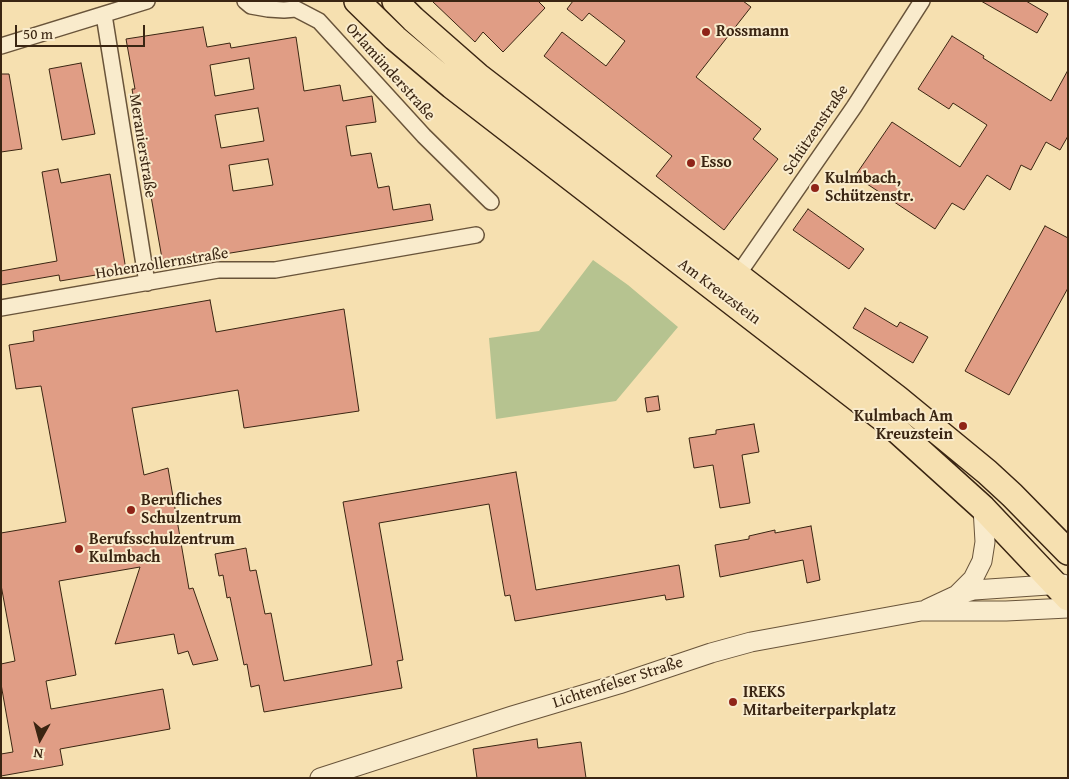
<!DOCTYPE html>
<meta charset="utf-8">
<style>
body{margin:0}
#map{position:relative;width:1069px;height:779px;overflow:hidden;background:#f6e0b0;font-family:"Gentium Book Plus",serif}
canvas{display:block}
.frame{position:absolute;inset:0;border:2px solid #3a2512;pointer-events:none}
.north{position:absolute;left:15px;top:714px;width:50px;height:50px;-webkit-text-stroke:4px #f9ebcc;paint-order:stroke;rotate:187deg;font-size:14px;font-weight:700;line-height:20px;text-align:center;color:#3a2512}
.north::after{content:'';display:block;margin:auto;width:18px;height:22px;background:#3a2512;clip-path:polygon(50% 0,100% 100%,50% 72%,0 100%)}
.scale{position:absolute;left:15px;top:25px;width:130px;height:22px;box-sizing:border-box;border:2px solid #3a2512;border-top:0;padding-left:6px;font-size:15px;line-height:18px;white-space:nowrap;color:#3a2512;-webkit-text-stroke:4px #f9ebcc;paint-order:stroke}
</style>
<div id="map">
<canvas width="1069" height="779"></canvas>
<div class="frame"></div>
<div class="north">N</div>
<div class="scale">50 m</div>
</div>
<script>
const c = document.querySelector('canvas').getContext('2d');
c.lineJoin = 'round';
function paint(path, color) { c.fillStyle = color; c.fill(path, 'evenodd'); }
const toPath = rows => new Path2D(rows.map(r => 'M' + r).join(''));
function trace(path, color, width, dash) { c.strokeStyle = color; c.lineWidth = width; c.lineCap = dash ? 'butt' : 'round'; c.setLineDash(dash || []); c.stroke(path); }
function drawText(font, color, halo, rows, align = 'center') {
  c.font = font + ' "Gentium Book Plus",serif'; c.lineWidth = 4; c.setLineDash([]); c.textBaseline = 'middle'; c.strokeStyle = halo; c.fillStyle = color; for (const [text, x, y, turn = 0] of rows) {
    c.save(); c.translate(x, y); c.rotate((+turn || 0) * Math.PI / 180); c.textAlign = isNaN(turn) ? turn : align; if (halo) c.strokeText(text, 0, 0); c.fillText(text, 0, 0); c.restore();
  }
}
paint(toPath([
 [593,260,628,285,678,327,616,401,496,419,489,338,539,331]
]), '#b6c390');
const building = toPath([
 [432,1,538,1,545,8,503,52,483,32,475,42,432,1],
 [573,1,743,1,751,7,696,77,761,129,753,139,778,159,724,230,656,176,672,156,544,56,562,32,606,66,625,41,589,13,582,21,567,9,573,1],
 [981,1,1026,1,1048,14,1037,33,981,1],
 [203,27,207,47,230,43,231,48,296,37,304,91,340,85,343,101,372,96,376,122,346,126,351,156,371,153,378,188,389,186,393,210,430,204,433,220,163,264,132,89,135,89,126,39,203,27],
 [249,58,254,89,215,96,210,65,249,58],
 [258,108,264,141,221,148,215,115,258,108],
 [268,159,273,185,233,191,229,165,268,159],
 [952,36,984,56,983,58,1051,101,1068,70,1068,136,1060,150,1046,142,1031,170,1021,165,1010,190,987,175,964,210,952,203,935,229,855,176,892,122,960,167,987,125,953,103,949,109,918,89,952,36],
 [81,63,95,134,62,140,49,69,81,63],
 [1,74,9,74,22,149,1,152,1,74],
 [58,169,61,183,110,174,126,270,60,281,59,275,1,285,1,271,57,261,42,172,58,169],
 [808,209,864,249,849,269,793,230,808,209],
 [1045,226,1068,238,1068,288,1009,395,965,371,1045,226],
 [210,300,216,332,344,309,359,411,244,428,238,390,132,408,144,475,168,468,189,589,193,588,218,660,193,665,188,651,178,654,174,634,115,644,140,567,59,581,76,675,46,681,51,709,163,689,170,729,60,749,63,765,1,776,1,754,13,752,1,684,1,664,15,661,1,585,1,533,66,522,41,386,16,389,9,345,34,341,33,331,210,300],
 [865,308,897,327,900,322,928,337,913,363,853,328,865,308],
 [658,396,660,410,647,412,645,398,658,396],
 [754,424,759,452,742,455,750,503,720,508,713,465,694,468,689,438,716,434,716,430,754,424],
 [516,472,536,590,679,565,684,597,666,600,665,595,515,621,510,595,505,596,489,504,379,523,403,660,397,661,402,688,264,712,259,685,251,687,247,664,244,665,230,597,227,598,223,575,219,576,215,554,246,548,250,571,256,570,265,614,271,613,284,681,372,665,343,502,516,472],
 [811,526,820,580,807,583,803,560,720,577,715,545,749,539,749,536,775,530,775,533,811,526],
 [537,739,538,748,581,742,586,778,477,778,473,749,537,739]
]);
paint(building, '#e09d85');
trace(building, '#3a2512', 1);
const minor = toPath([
 [245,1,251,6,268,9,284,10,296,9,319,21,424,136,491,202],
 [104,15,147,283],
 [1,46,147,1],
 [737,276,854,107,922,1],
 [1,308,218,270,275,270,476,235]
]);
const tertiary = toPath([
 [957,595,973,579,982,561,985,542,983,508],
 [927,609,957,595,974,590,1063,584],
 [320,778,512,716,619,684,711,653,751,642,921,611,1006,611,1068,608]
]);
const primary = toPath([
 [357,1,395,38,452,86,890,424,983,508,1068,598],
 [395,1,413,19,478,76,897,398,987,472,1012,495,1068,552]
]);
trace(minor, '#69543a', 18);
trace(tertiary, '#69543a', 21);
trace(primary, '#3a2512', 28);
trace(minor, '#f9ebcc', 15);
trace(tertiary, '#f9ebcc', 19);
trace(primary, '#f6e0b0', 25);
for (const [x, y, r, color] of [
 [706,32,5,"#8f2418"],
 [691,163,5,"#8f2418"],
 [815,188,5,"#8f2418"],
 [963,426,5,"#8f2418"],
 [131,510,5,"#8f2418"],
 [79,549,5,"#8f2418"],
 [733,702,5,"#8f2418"]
]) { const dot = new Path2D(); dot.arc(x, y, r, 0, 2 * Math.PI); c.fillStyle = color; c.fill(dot); trace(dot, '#f9ebcc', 2); }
drawText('bold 16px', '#3a2512', '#f9ebcc', [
 ["Rossmann",716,32],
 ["Esso",701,163],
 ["Kulmbach,",825,179],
 ["Schützenstr.",825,197],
 ["Kulmbach Am",953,417,"right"],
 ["Kreuzstein",953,435,"right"],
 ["Berufliches",141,501],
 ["Schulzentrum",141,519],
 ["Berufsschulzentrum",89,540],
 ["Kulmbach",89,558],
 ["IREKS",743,693],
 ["Mitarbeiterparkplatz",743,711]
], 'left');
drawText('16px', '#3a2512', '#f9ebcc', [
 ["Orlamünderstraße",390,72,48],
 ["Schützenstraße",816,130,-56],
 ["Meranierstraße",142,146,81],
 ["Hohenzollernstraße",162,264,-9],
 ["Am Kreuzstein",719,292,37],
 ["Lichtenfelser Straße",618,683,-18]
]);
</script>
